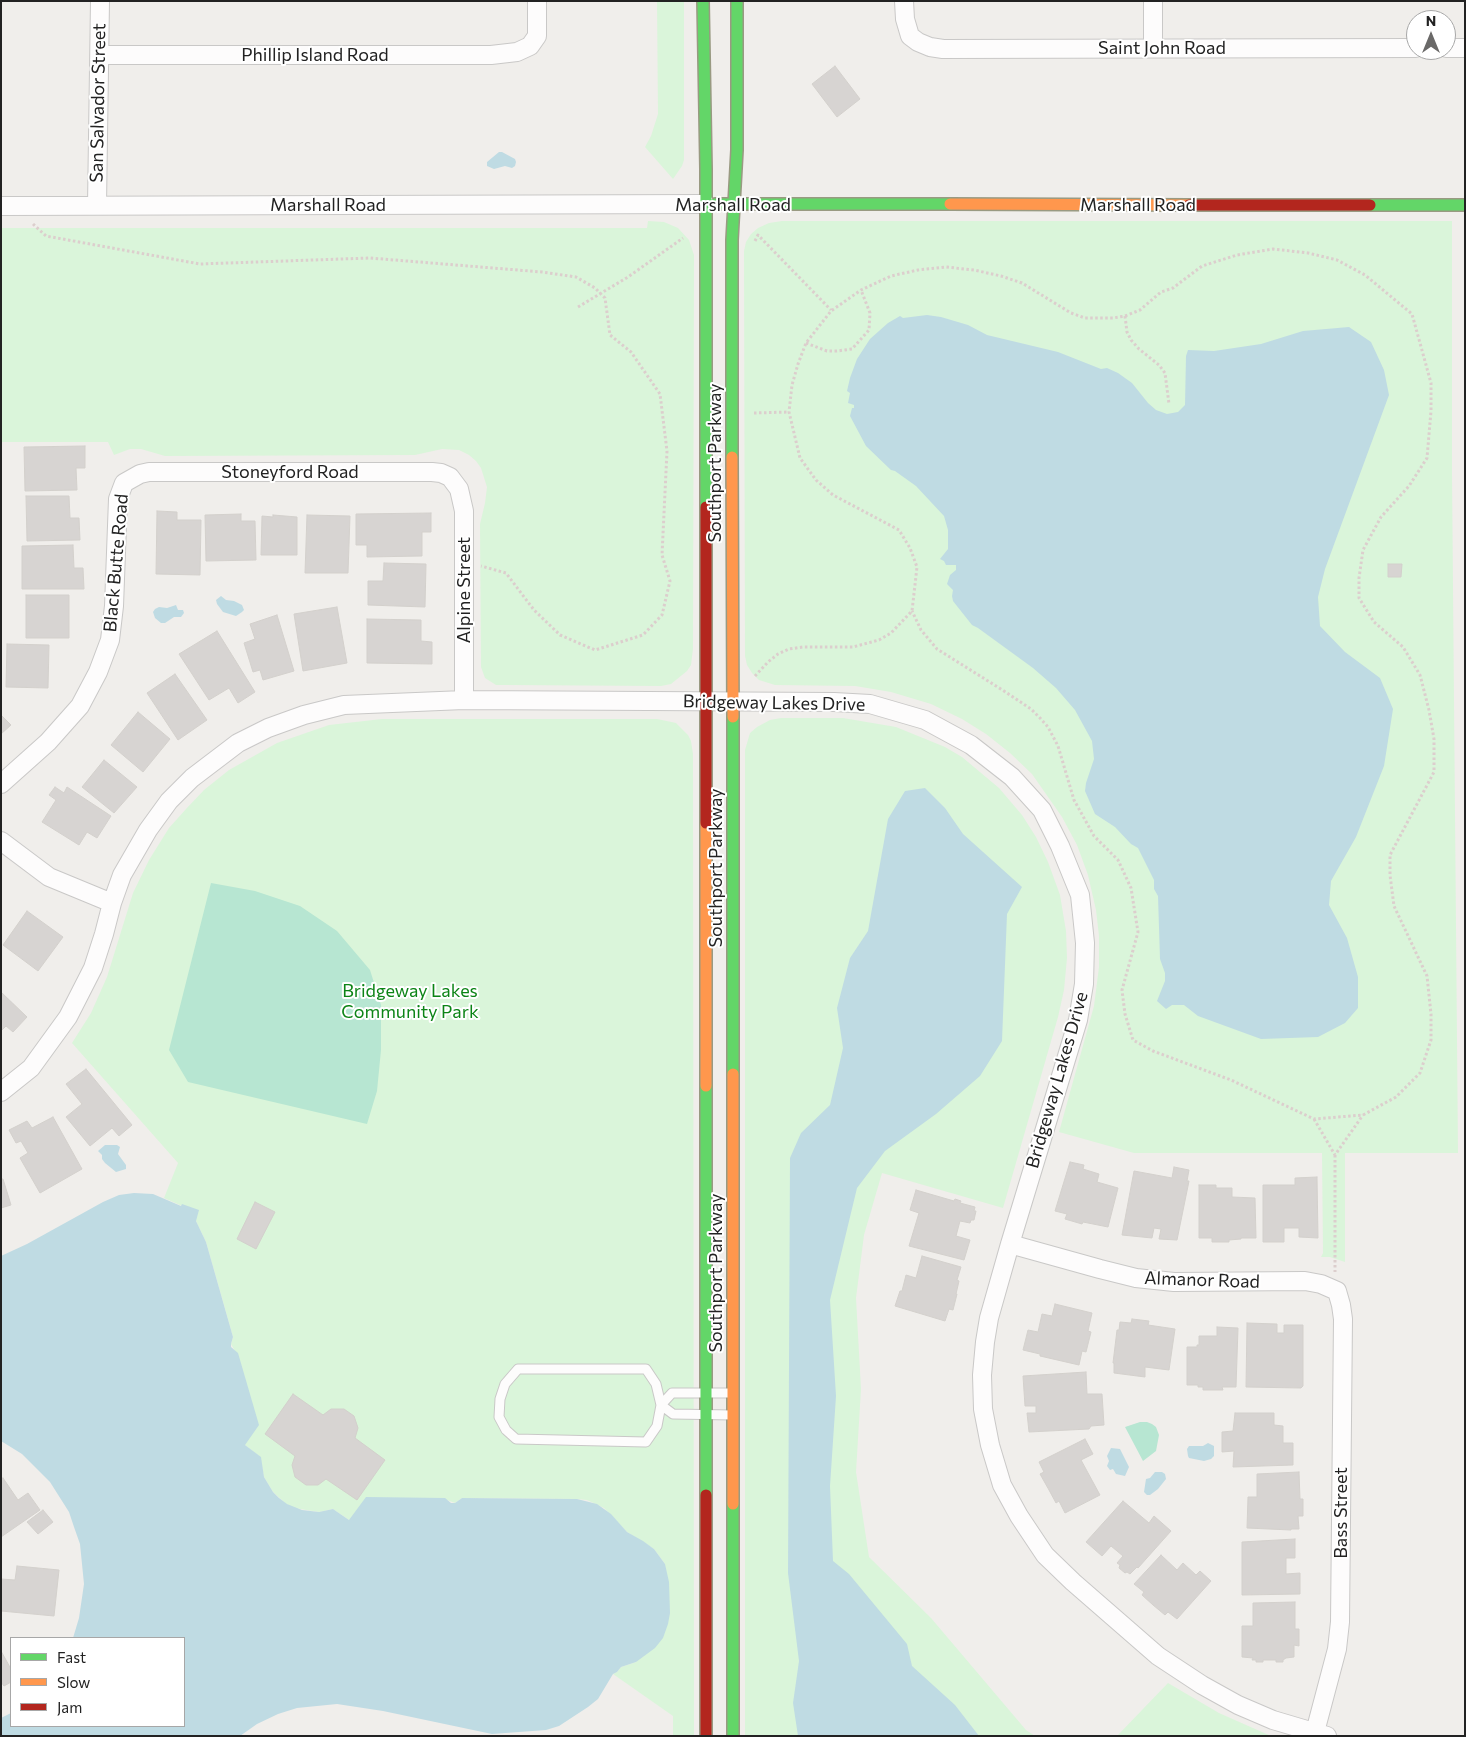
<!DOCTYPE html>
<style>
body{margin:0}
#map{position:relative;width:1466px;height:1737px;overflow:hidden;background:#f0eeeb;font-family:Commissioner,sans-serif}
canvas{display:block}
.frame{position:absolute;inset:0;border:2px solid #222;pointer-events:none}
.legend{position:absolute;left:10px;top:1637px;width:175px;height:90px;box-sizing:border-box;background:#fff;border:1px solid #a7a7a7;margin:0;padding:6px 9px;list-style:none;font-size:15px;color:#222}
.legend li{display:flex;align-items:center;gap:10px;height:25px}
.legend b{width:25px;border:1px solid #a7a7a7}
.north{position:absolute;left:1406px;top:10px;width:50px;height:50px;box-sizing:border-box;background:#fff;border:1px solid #a7a7a7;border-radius:50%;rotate:0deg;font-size:14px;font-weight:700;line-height:20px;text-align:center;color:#222}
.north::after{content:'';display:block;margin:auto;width:18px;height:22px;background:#6a6968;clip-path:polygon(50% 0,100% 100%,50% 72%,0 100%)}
</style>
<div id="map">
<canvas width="1466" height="1737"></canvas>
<div class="frame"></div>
<ul class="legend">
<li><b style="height:6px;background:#63d668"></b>Fast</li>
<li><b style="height:6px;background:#ff974d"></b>Slow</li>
<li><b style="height:6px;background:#b3261e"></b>Jam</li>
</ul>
<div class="north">N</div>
</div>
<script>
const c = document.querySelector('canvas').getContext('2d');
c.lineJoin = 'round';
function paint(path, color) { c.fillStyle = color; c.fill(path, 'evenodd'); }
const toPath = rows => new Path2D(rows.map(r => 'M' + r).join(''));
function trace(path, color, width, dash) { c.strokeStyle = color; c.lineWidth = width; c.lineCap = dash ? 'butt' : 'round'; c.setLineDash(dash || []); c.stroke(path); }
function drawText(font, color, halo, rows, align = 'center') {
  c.font = font + ' Commissioner,sans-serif'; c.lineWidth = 4; c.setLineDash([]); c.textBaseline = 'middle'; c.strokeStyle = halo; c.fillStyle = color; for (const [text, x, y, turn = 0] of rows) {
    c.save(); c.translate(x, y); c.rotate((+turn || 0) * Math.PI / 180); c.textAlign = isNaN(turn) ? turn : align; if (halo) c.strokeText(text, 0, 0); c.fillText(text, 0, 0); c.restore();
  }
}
paint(toPath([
 [657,1,684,1,684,160,682,166,673,179,645,147,651,136,658,114],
 [648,221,664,222,678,228,689,240,694,255,693,649,691,665,687,671,671,684,661,686,505,685,496,685,485,678,481,667,480,524,485,503,487,487,481,468,476,461,469,455,459,450,442,449,415,455,165,456,141,449,130,449,114,455,108,442,1,442,1,228,647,228],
 [782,221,1452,221,1452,473,1458,1153,1345,1153,1345,1262,1330,1257,1321,1257,1323,1253,1322,1153,1134,1153,1059,1132,1094,1006,1099,967,1099,936,1096,910,1088,875,1077,845,1062,817,1032,774,1010,753,986,734,962,719,931,704,891,692,855,686,775,685,759,680,752,673,747,665,745,656,744,251,746,242,751,234,758,228,769,223],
 [781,718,843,718,896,727,945,747,962,757,999,788,1022,815,1036,837,1048,862,1060,895,1066,931,1067,958,1064,990,1058,1017,1003,1208,882,1173,864,1235,856,1298,861,1389,856,1472,869,1557,931,1618,1026,1730,1035,1736,745,1736,745,750,750,733,757,727,770,720],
 [382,719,657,719,676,723,688,735,691,741,693,754,694,1736,673,1736,673,1716,613,1674,617,1672,621,1667,636,1662,665,1564,654,1549,627,1532,604,1508,587,1500,577,1499,462,1498,455,1503,447,1500,349,1520,333,1509,319,1512,294,1508,286,1504,273,1492,264,1477,260,1457,245,1445,235,1351,231,1344,233,1337,206,1242,196,1221,182,1206,164,1198,178,1163,72,1043,91,1013,107,977,133,893,149,860,169,828,186,809,204,790,229,770,277,743,329,725],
 [1168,1683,1219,1713,1271,1736,1117,1736]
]), '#daf5da');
paint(toPath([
 [211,883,255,891,300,906,337,931,370,970,381,1005,381,1050,377,1091,367,1124,188,1082,169,1050],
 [1140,1422,1147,1422,1152,1424,1156,1427,1159,1435,1156,1451,1143,1461,1125,1427]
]), '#b7e6d2');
paint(toPath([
 [499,152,502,152,515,159,516,162,515,166,512,168,505,166,494,169,487,166,487,162],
 [927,315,941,317,968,325,987,335,1058,352,1101,369,1107,368,1118,373,1132,383,1148,403,1156,410,1167,414,1178,412,1185,405,1186,356,1188,350,1214,351,1261,344,1303,331,1349,327,1371,342,1384,370,1389,395,1325,569,1318,597,1320,626,1345,652,1380,678,1393,709,1384,766,1356,837,1331,881,1329,905,1347,938,1358,977,1358,1008,1345,1023,1318,1037,1261,1039,1198,1016,1184,1005,1172,1005,1166,1009,1157,1001,1165,981,1165,973,1160,959,1158,896,1154,889,1154,880,1138,848,1131,844,1115,827,1095,814,1085,791,1086,783,1094,759,1092,741,1075,710,1056,688,1033,668,978,628,972,625,953,601,952,596,953,590,947,584,950,575,956,570,956,565,946,565,944,561,940,559,948,549,948,530,944,516,916,486,895,471,891,470,866,446,850,416,852,408,854,408,854,405,848,403,850,393,847,391,850,378,857,359,870,339,888,323,900,316,903,318],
 [221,596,226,600,234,601,242,605,244,610,242,612,236,616,223,612,217,604,216,600],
 [176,605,178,610,183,610,184,613,181,617,174,617,165,623,161,623,155,618,153,612,155,609,159,607,167,608],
 [925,788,945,808,963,834,1022,887,1007,914,1002,1041,980,1076,936,1114,885,1151,857,1188,830,1300,836,1396,830,1486,833,1561,849,1574,907,1644,912,1666,955,1705,979,1736,798,1736,793,1703,799,1661,788,1573,790,1158,801,1133,830,1105,843,1048,837,1008,850,958,868,931,888,819,905,791],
 [105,1145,117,1145,120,1147,118,1154,126,1165,126,1169,116,1172,105,1163,102,1159,102,1155,98,1151],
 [134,1193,153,1194,181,1206,182,1204,199,1210,196,1221,206,1242,233,1337,231,1344,231,1347,238,1353,259,1425,245,1445,261,1457,264,1477,273,1492,279,1498,287,1504,302,1510,319,1512,333,1509,349,1520,366,1497,445,1498,451,1503,455,1503,462,1498,577,1499,597,1504,611,1514,627,1532,643,1541,654,1549,665,1564,669,1582,670,1613,668,1624,663,1638,655,1648,636,1662,621,1667,617,1672,613,1674,598,1699,588,1707,559,1726,546,1730,492,1734,383,1711,337,1704,297,1708,278,1714,257,1724,240,1736,1,1736,1,1718,11,1713,11,1726,184,1726,184,1638,73,1638,79,1618,84,1584,80,1544,74,1527,69,1512,50,1482,22,1454,1,1441,1,1256,27,1244,103,1202,119,1195],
 [1208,1443,1214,1446,1214,1456,1211,1459,1204,1461,1189,1458,1188,1456,1187,1449,1189,1446,1203,1446],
 [1111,1448,1120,1449,1129,1467,1125,1476,1116,1474,1113,1469,1110,1470,1107,1466,1109,1461,1107,1456],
 [1155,1472,1162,1472,1165,1474,1166,1479,1158,1489,1150,1495,1147,1495,1144,1492,1146,1479,1150,1478]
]), '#bfdbe3');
const building = toPath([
 [835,66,860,99,837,117,812,84,835,66],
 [85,446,85,468,76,468,77,490,25,491,24,447,85,446],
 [26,496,69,496,70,518,79,518,80,540,27,541,26,496],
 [157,511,177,512,177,520,201,520,200,575,156,574,157,511],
 [431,513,431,532,422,532,422,556,367,557,367,545,356,545,356,514,431,513],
 [241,514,241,521,255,521,256,560,206,561,205,515,241,514],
 [273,515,297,517,297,555,261,555,262,516,273,517,273,515],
 [307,515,350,516,348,573,305,573,307,515],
 [73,545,74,568,83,568,84,589,22,589,22,546,73,545],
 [384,563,426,564,425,607,368,605,368,581,383,581,384,563],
 [1388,564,1402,564,1401,577,1388,577,1388,564],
 [26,595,69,595,69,638,26,638,26,595],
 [337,607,347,663,303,671,294,614,337,607],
 [277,615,294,671,263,680,260,670,253,672,244,643,255,639,250,624,277,615],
 [367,619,421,620,421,641,432,642,432,664,367,663,367,619],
 [217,631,255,692,238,703,229,688,209,700,179,654,217,631],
 [7,644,49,645,48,688,6,687,7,644],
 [175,674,207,720,178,740,147,693,175,674],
 [138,712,170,739,143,772,111,745,138,712],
 [1,715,11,725,1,734,1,715],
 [104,760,137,787,114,813,82,787,104,760],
 [55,787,64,793,67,787,111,816,97,838,87,832,79,845,42,822,56,800,49,795,55,787],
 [27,911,63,937,38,971,3,945,27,911],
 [1,992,27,1017,13,1032,6,1026,1,1031,1,992],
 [86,1069,132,1125,119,1136,112,1128,90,1146,66,1117,82,1104,66,1084,86,1069],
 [53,1117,82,1169,40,1193,20,1158,28,1153,21,1141,16,1143,9,1130,27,1121,32,1128,53,1117],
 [1070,1162,1084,1165,1083,1169,1099,1174,1097,1182,1118,1188,1108,1227,1083,1222,1082,1224,1065,1219,1067,1214,1055,1211,1070,1162],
 [1174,1167,1189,1170,1187,1181,1189,1181,1177,1240,1159,1239,1161,1229,1154,1228,1152,1238,1122,1235,1134,1171,1172,1178,1174,1167],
 [1317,1177,1318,1238,1299,1237,1299,1228,1284,1228,1284,1242,1263,1242,1263,1185,1295,1185,1295,1178,1317,1177],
 [1,1179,3,1179,11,1205,1,1208,1,1179],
 [1199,1185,1216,1185,1216,1188,1232,1188,1232,1197,1255,1198,1256,1238,1241,1238,1241,1239,1229,1240,1229,1242,1212,1242,1212,1238,1199,1238,1199,1185],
 [916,1190,954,1201,955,1199,961,1201,960,1203,975,1207,974,1211,976,1211,974,1220,971,1220,970,1223,960,1221,956,1236,970,1240,964,1260,909,1246,919,1213,910,1210,916,1190],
 [255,1202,275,1212,256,1249,237,1239,255,1202],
 [922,1256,961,1267,957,1280,959,1281,956,1294,957,1294,953,1310,949,1309,945,1321,895,1306,900,1291,902,1291,906,1275,916,1278,922,1256],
 [1055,1304,1092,1313,1088,1331,1091,1332,1086,1352,1082,1351,1079,1365,1040,1356,1040,1354,1023,1350,1028,1330,1038,1332,1042,1314,1052,1316,1055,1304],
 [1132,1319,1149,1321,1148,1325,1175,1329,1169,1370,1145,1367,1145,1377,1114,1373,1114,1363,1113,1363,1117,1330,1119,1330,1120,1322,1131,1323,1132,1319],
 [1247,1323,1277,1324,1277,1333,1284,1333,1284,1325,1303,1325,1303,1386,1301,1388,1246,1387,1247,1323],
 [1217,1327,1238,1328,1236,1387,1222,1387,1223,1390,1203,1390,1203,1387,1198,1387,1198,1385,1187,1385,1187,1347,1197,1347,1197,1345,1199,1345,1199,1336,1217,1336,1217,1327],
 [1086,1372,1087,1394,1102,1394,1104,1425,1091,1426,1089,1429,1029,1432,1027,1413,1036,1413,1036,1406,1025,1406,1023,1376,1086,1372],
 [293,1394,323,1415,331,1409,344,1409,354,1416,358,1428,355,1438,385,1460,357,1500,326,1479,318,1485,306,1485,295,1477,292,1465,295,1456,265,1434,293,1394],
 [1235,1413,1274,1413,1274,1425,1283,1426,1283,1443,1293,1443,1293,1465,1233,1467,1234,1451,1222,1452,1222,1432,1233,1431,1235,1413],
 [1085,1439,1093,1454,1081,1460,1100,1495,1065,1513,1059,1501,1056,1503,1049,1490,1040,1474,1044,1472,1039,1462,1085,1439],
 [1299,1472,1300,1499,1303,1499,1303,1516,1298,1516,1299,1529,1291,1529,1291,1530,1247,1528,1248,1497,1257,1497,1257,1474,1299,1472],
 [3,1478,18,1500,28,1493,40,1510,1,1537,1,1479,3,1478],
 [1123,1501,1149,1523,1154,1516,1171,1531,1138,1568,1137,1567,1130,1574,1127,1572,1125,1573,1119,1568,1120,1565,1117,1563,1123,1556,1111,1546,1102,1556,1086,1542,1123,1501],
 [43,1510,53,1522,38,1534,27,1522,43,1510],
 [1295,1539,1295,1558,1286,1558,1286,1574,1300,1573,1300,1594,1242,1595,1242,1542,1295,1539],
 [1161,1555,1177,1570,1183,1563,1196,1575,1200,1571,1211,1581,1177,1619,1168,1612,1165,1615,1153,1605,1142,1595,1144,1592,1134,1584,1161,1555],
 [17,1566,59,1570,54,1616,1,1611,1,1579,15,1580,17,1566],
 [1295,1602,1295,1629,1299,1629,1299,1646,1294,1645,1294,1657,1286,1658,1283,1660,1283,1662,1276,1662,1276,1660,1263,1660,1263,1662,1256,1662,1256,1660,1252,1660,1253,1658,1242,1657,1242,1626,1253,1626,1253,1603,1295,1602],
 [1,1651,11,1669,11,1682,4,1686,1,1682,1,1651]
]);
paint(building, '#d7d4d2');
trace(building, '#d3d0cc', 1);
const lane = toPath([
 [518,1369,646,1369,656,1384,661,1405,657,1426,646,1442,516,1439,506,1430,499,1417,500,1399,505,1384,518,1369],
 [661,1405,672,1393,731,1393],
 [661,1405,673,1414,732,1415]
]);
const street = toPath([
 [904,1,905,19,910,36,918,42,930,47,943,49,1416,48],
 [1153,48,1153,1],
 [1446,48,1465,48],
 [100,55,491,55,517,52,530,46,537,36,537,1],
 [97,205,100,1],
 [1,206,705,204],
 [1,784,48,742,80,706,98,672,110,640,114,606,118,499,124,483,140,474,149,472,432,472,441,473,450,477,459,489,464,511,464,700],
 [1,841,49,877,112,903],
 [1,1092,31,1068,68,1017,93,968,104,934,112,903,122,875,148,830,169,801,192,778,238,743,268,728,304,715,344,705,464,700,834,702,870,704,925,720,971,745,1012,777,1042,810,1060,846,1080,895,1085,943,1084,984,1078,1020,1010,1244,989,1318,985,1342,982,1375,983,1409,990,1445,1002,1485,1019,1516,1045,1555,1073,1582,1158,1656,1202,1685,1238,1705,1273,1720,1327,1736],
 [1010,1244,1100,1269,1136,1278,1174,1282,1305,1281,1321,1284,1337,1291,1341,1305,1343,1319,1340,1622,1337,1649,1315,1732]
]);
const fast = toPath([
 [703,1,706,169,706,507],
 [715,204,950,204],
 [1370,205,1465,205],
 [732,457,732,240,737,150,737,1],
 [733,717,733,1074],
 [706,1086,706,1495],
 [733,1504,733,1736]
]);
const slow = toPath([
 [950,204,1189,205],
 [732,457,733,717],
 [706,823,706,1086],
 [733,1074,733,1504]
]);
const jam = toPath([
 [1189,205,1370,205],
 [706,507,706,823],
 [706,1495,706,1736]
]);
trace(lane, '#c9c8c7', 11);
trace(street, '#c9c8c7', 20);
trace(fast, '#999a82', 14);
trace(slow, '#999a82', 14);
trace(jam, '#999a82', 14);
trace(toPath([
 [33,224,46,236,200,264,370,258,542,272,576,277,595,288,605,298,610,335,631,352,660,394,667,451,662,555,670,581,662,615,643,635,595,650,560,635,534,610,506,573,481,566],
 [755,241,758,235,831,310],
 [578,307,628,277,683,238],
 [1125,316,1127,332,1131,340,1139,349,1159,365,1165,373,1169,404],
 [806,343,827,351,837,351,852,349,869,330,870,313,861,290],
 [754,413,789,412],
 [755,676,768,662,778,654,789,649,803,647,853,647,879,640,891,633,912,611,917,567,910,548,899,530,833,495,816,480,800,458,789,412,792,385,798,364,806,343,831,311,861,290,891,276,918,270,946,267,974,270,1001,276,1022,283,1071,313,1085,318,1113,318,1125,316,1140,310,1161,292,1173,288,1202,266,1237,255,1273,249,1308,253,1337,260,1365,275,1412,314,1431,383,1431,411,1427,458,1409,486,1381,517,1363,550,1359,578,1359,598,1374,622,1403,647,1420,675,1429,710,1434,739,1434,772,1390,855,1390,875,1394,906,1427,976,1431,1014,1431,1040,1420,1073,1396,1097,1363,1115,1314,1119,1231,1080,1153,1051,1133,1040,1125,1014,1122,990,1138,932,1131,888,1118,860,1094,836,1074,800,1058,746,1048,727,1040,718,1031,709,1004,691,937,649,921,630,912,611],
 [1314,1119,1335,1155,1363,1115],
 [1335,1155,1335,1272]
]), '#dccecd', 3, [2.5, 2.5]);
trace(lane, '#fdfcfc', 9);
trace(street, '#fdfcfc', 18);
trace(fast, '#63d668', 11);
trace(slow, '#ff974d', 11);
trace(jam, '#b3261e', 11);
drawText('18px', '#222', '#fff', [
 ["Saint John Road",1162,48],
 ["Phillip Island Road",315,55],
 ["San Salvador Street",98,103,-89],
 ["Marshall Road",328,205],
 ["Marshall Road",733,205],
 ["Marshall Road",1138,205],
 ["Southport Parkway",715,463,-90],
 ["Stoneyford Road",290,472],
 ["Black Butte Road",116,563,-85],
 ["Alpine Street",464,590,-90],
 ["Bridgeway Lakes Drive",774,703,1],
 ["Southport Parkway",716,868,-90],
 ["Bridgeway Lakes Drive",1057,1080,-74],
 ["Southport Parkway",716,1273,-90],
 ["Almanor Road",1202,1280,2],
 ["Bass Street",1341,1513,-90]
]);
drawText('18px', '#0c8416', '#fff', [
 ["Bridgeway Lakes",410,991],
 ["Community Park",410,1012]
]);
</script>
